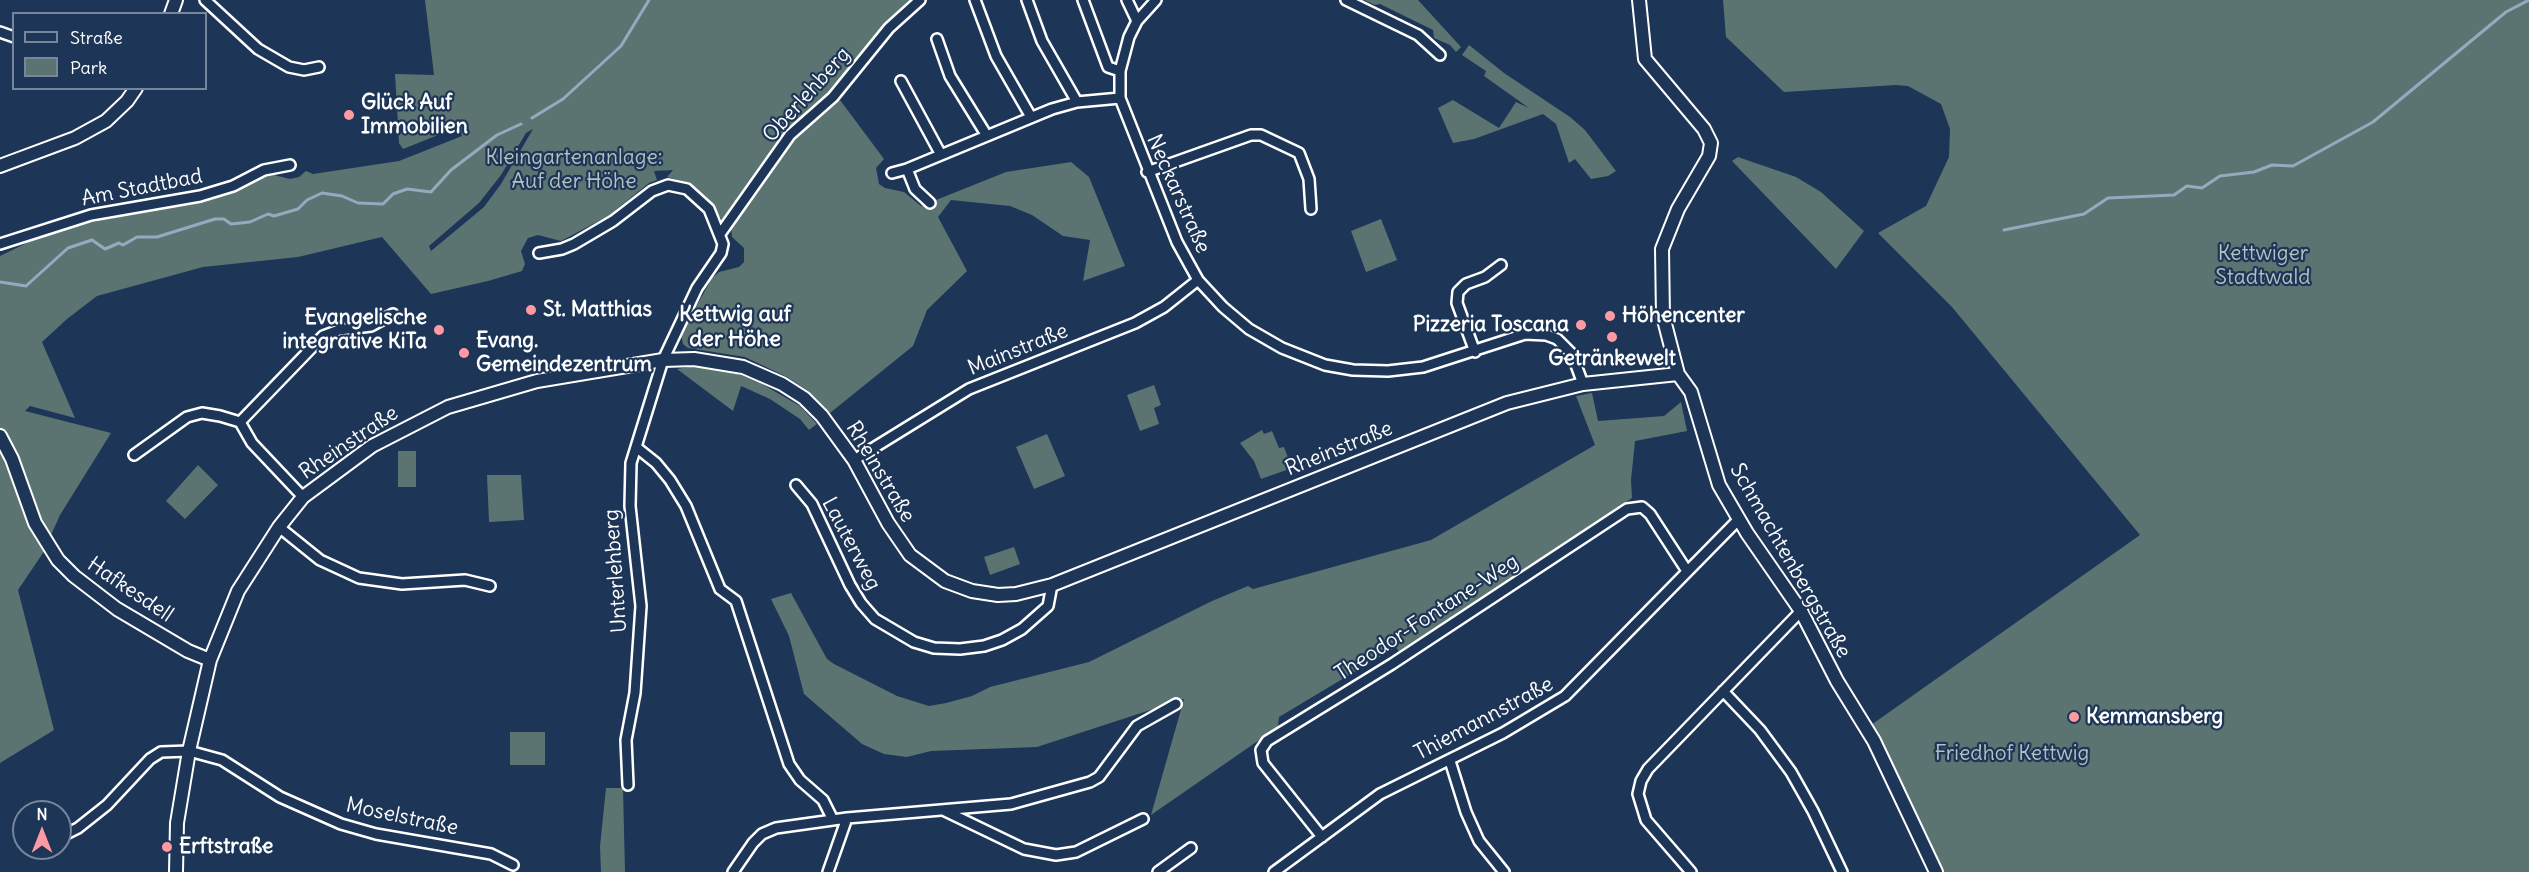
<!DOCTYPE html>
<meta charset="utf-8">
<style>
body{margin:0}
#map{position:relative;width:2529px;height:872px;overflow:hidden;background:#1d3557;font-family:Delius,sans-serif}
canvas{display:block}
.legend{position:absolute;left:12px;top:12px;width:195px;height:78px;box-sizing:border-box;background:#1d3557;border:2px solid #77869a;margin:0;padding:8px 10px;list-style:none;font-size:18px;color:#fff}
.legend li{display:flex;align-items:center;gap:12px;height:30px}
.legend b{width:30px;border:2px solid #77869a}
.north{position:absolute;left:12px;top:800px;width:60px;height:60px;box-sizing:border-box;background:#1d3557;border:2px solid #77869a;border-radius:50%;rotate:0deg;font-size:16px;font-weight:700;line-height:24px;text-align:center;color:#fff}
.north::after{content:'';display:block;margin:auto;width:21px;height:27px;background:#ff9aa2;clip-path:polygon(50% 0,100% 100%,50% 72%,0 100%)}
</style>
<div id="map">
<canvas width="2529" height="872"></canvas>
<ul class="legend">
<li><b style="height:8px;background:#1d3557"></b>Straße</li>
<li><b style="height:16px;background:#5b7471"></b>Park</li>
</ul>
<div class="north">N</div>
</div>
<script>
const c = document.querySelector('canvas').getContext('2d');
c.lineJoin = 'round';
function paint(path, color) { c.fillStyle = color; c.fill(path, 'evenodd'); }
const toPath = rows => new Path2D(rows.map(r => 'M' + r).join(''));
function trace(path, color, width, dash) { c.strokeStyle = color; c.lineWidth = width; c.lineCap = dash ? 'butt' : 'round'; c.setLineDash(dash || []); c.stroke(path); }
function drawText(font, color, halo, rows, align = 'center') {
  c.font = font + ' Delius,sans-serif'; c.lineWidth = 4.5; c.setLineDash([]); c.textBaseline = 'middle'; c.strokeStyle = halo; c.fillStyle = color; for (const [text, x, y, turn = 0] of rows) {
    c.save(); c.translate(x, y); c.rotate((+turn || 0) * Math.PI / 180); c.textAlign = isNaN(turn) ? turn : align; if (halo) c.strokeText(text, 0, 0); c.fillText(text, 0, 0); c.restore();
  }
}
paint(toPath([
 [425,0,912,0,884,27,829,95,795,123,723,222,711,202,692,184,667,177,673,170,654,171,657,180,649,183,608,216,561,241,538,235,528,238,521,251,525,264,522,271,488,281,431,294,382,237,298,257,203,267,97,296,67,319,42,342,75,418,30,406,25,411,111,433,60,515,43,553,18,590,54,730,0,763,0,256,37,238,77,225,214,199,270,174,290,179,299,177,306,171,313,174,399,161,462,136,458,127,403,149,399,143,395,74,434,75],
 [533,129,501,184,484,207,431,251,429,246,479,203,501,175,526,133],
 [1364,0,1418,0,1461,47,1456,52,1450,45,1434,38,1433,30,1380,4,1375,5],
 [1723,0,2529,0,2529,872,1939,872,1871,725,2140,535,1952,307,1878,233,1926,206,1949,157,1950,129,1941,104,1908,86,1896,85,1784,92,1726,37],
 [1469,45,1504,73,1570,117,1585,130,1616,171,1608,176,1591,179,1575,159,1569,163,1556,124,1543,114,1474,139,1453,143,1438,108,1453,100,1499,128,1516,102,1529,108,1484,76,1486,71,1462,55],
 [840,100,884,159,876,168,879,184,885,188,904,192,921,206,1006,172,1071,162,1089,177,1125,266,1083,281,1090,240,1063,236,1032,215,1010,206,951,200,938,217,967,271,927,310,913,346,830,413,807,390,787,377,745,357,688,348,683,344,681,334,712,278,719,272,739,267,744,262,744,248,732,237,731,227,791,143],
 [1738,157,1796,177,1821,192,1864,231,1836,269,1732,161],
 [1381,219,1397,260,1366,272,1351,231],
 [699,365,741,375,762,384,800,406,817,424,809,430,800,419,770,399,741,386,733,411,677,369],
 [1154,385,1161,405,1154,408,1159,424,1140,431,1127,395],
 [1592,393,1598,421,1664,416,1681,402,1687,431,1635,441,1631,480,1632,498,1399,652,1396,647,1279,717,1278,727,1151,815,1184,699,1037,747,931,751,907,757,884,754,862,744,804,694,789,636,771,599,791,593,827,659,834,664,897,696,929,706,946,703,972,696,990,687,1089,662,1212,601,1248,586,1253,589,1431,540,1595,445,1576,396],
 [1262,430,1264,434,1272,431,1279,448,1284,447,1292,468,1261,479,1254,461,1240,443],
 [1047,434,1065,476,1034,489,1016,447],
 [398,451,416,451,416,487,398,487],
 [198,465,218,485,185,519,166,501],
 [487,475,521,475,524,520,489,522],
 [1014,547,1020,564,990,575,984,557],
 [510,732,545,732,545,765,510,765],
 [606,788,623,788,625,872,601,872,600,846]
]), '#5b7471');
trace(toPath([
 [532,118,563,99,621,46,649,0],
 [2004,230,2084,214,2108,198,2174,195,2187,186,2202,188,2220,176,2254,172,2272,165,2293,166,2373,122,2506,12,2529,0],
 [0,282,26,286,68,248,92,240,105,249,119,243,123,245,137,237,157,237,215,219,224,219,231,224,250,222,268,214,274,216,298,209,307,200,322,193,342,196,358,203,383,204,393,194,407,189,431,192,451,170,497,135,521,124]
]), '#97a9bf', 3);
const street = toPath([
 [205,0,258,49,289,67,304,70,319,67],
 [975,0,996,56,1031,117],
 [1027,0,1042,41,1077,102],
 [1083,0,1108,67,1120,71],
 [1127,0,1137,21],
 [1156,0,1137,21,1129,37,1120,71,1120,98,1177,242,1198,280,1223,307,1249,329,1282,348,1325,365,1353,370,1388,371,1423,367,1525,334,1546,335,1557,339,1572,354,1583,384],
 [1346,0,1418,35,1440,55],
 [0,32,14,37],
 [937,39,950,76,987,136],
 [901,81,940,153],
 [907,169,915,189,930,203],
 [1147,172,1251,135,1261,135,1299,153,1309,179,1311,209],
 [892,173,907,169,1052,109,1077,102,1120,98],
 [720,234,790,135,833,97,889,28,920,0],
 [0,244,91,215,200,196,233,186,264,170,290,165],
 [539,253,562,249,574,244,613,221,652,191,668,185,687,189,709,209,723,244,721,253,697,288,663,360,631,463,630,506,641,606,635,693,626,740,628,785],
 [1475,352,1457,303,1458,292,1466,284,1485,277,1501,265],
 [240,422,323,336,339,330,371,326,393,314],
 [636,447,656,463,670,480,686,506,720,589,736,601,789,764,800,780,823,800,833,820],
 [134,455,187,417,202,413,220,416,240,422,252,443,303,497],
 [854,460,969,389,1135,323,1164,307,1198,280],
 [796,485,812,504,850,585,861,603,875,619,914,642,934,648,960,649,984,646,1002,640,1022,629,1048,606,1052,585],
 [279,527,320,560,359,578,402,584,465,580,490,586],
 [1723,691,1760,730,1791,772,1813,811,1842,872],
 [1450,761,1466,812,1479,841,1504,872],
 [943,810,1024,849,1056,855,1076,852,1143,819],
 [60,837,78,828,107,805,150,759,161,752,189,751,222,760,280,797,341,824,376,834,491,854,513,865],
 [1322,837,1263,763,1261,750,1267,741,1392,664,1627,509,1642,507,1650,514,1687,571],
 [733,872,753,843,762,834,776,828,847,818,1011,804,1090,782,1099,777,1137,726,1176,704],
 [828,872,847,818],
 [1158,872,1191,848],
 [1274,872,1380,794,1503,733,1565,696,1739,519],
 [1691,872,1646,820,1638,794,1641,781,1648,769,1801,611]
]);
const secondary = toPath([
 [1639,0,1645,59,1704,129,1711,143,1709,156,1678,209,1662,249,1663,316,1678,374,1691,392,1719,485,1747,533,1801,611,1837,681,1874,741,1936,872],
 [171,14,176,0],
 [0,166,75,138,106,121,127,101,136,88],
 [0,436,12,459,35,523,58,560,74,576,117,609,188,651,210,660],
 [176,872,177,823,189,751,210,660,238,591,279,527,303,497,372,446,448,407,537,381,663,360,694,359,743,367,782,384,804,398,822,416,854,460,888,523,910,555,945,581,972,591,998,595,1016,594,1052,585,1507,403,1583,384,1678,374]
]);
trace(street, '#fff', 14);
trace(secondary, '#fff', 16);
trace(street, '#1d3557', 9);
trace(secondary, '#1d3557', 12);
for (const [x, y, r, color] of [
 [349,115,6,"#ff9aa2"],
 [531,310,6,"#ff9aa2"],
 [1610,316,6,"#ff9aa2"],
 [1581,325,6,"#ff9aa2"],
 [439,330,6,"#ff9aa2"],
 [1612,337,6,"#ff9aa2"],
 [464,353,6,"#ff9aa2"],
 [2074,717,6,"#ff9aa2"],
 [167,847,6,"#ff9aa2"]
]) { const dot = new Path2D(); dot.arc(x, y, r, 0, 2 * Math.PI); c.fillStyle = color; c.fill(dot); trace(dot, '#1d3557', 2); }
drawText('21px', '#fff', '#1d3557', [
 ["Oberlehberg",807,95,-48],
 ["Am Stadtbad",142,188,-11],
 ["Neckarstraße",1178,194,66],
 ["Mainstraße",1018,350,-22],
 ["Rheinstraße",349,443,-34],
 ["Rheinstraße",1339,449,-22],
 ["Rheinstraße",880,472,59],
 ["Lauterweg",851,544,62],
 ["Schmachtenbergstraße",1790,561,60],
 ["Unterlehberg",616,571,-94],
 ["Hafkesdell",130,590,34],
 ["Theodor-Fontane-Weg",1427,618,-33],
 ["Thiemannstraße",1484,719,-28],
 ["Moselstraße",402,817,12]
]);
drawText('bold 21px', '#fff', '#1d3557', [
 ["Glück Auf",361,103],
 ["Immobilien",361,127],
 ["St. Matthias",543,310],
 ["Höhencenter",1622,316],
 ["Evangelische",427,318,"right"],
 ["integrative KiTa",427,342,"right"],
 ["Pizzeria Toscana",1569,325,"right"],
 ["Evang.",476,341],
 ["Gemeindezentrum",476,365],
 ["Getränkewelt",1612,359,"center"],
 ["Kemmansberg",2086,717],
 ["Erftstraße",179,847]
], 'left');
drawText('21px', '#b5c0bf', '#1d3557', [
 ["Kleingartenanlage:",574,158],
 ["Auf der Höhe",574,182],
 ["Kettwiger",2263,254],
 ["Stadtwald",2263,278],
 ["Friedhof Kettwig",2012,754]
]);
drawText('bold 22px', '#fff', '#1d3557', [
 ["Kettwig auf",735,315],
 ["der Höhe",735,340]
]);
</script>
